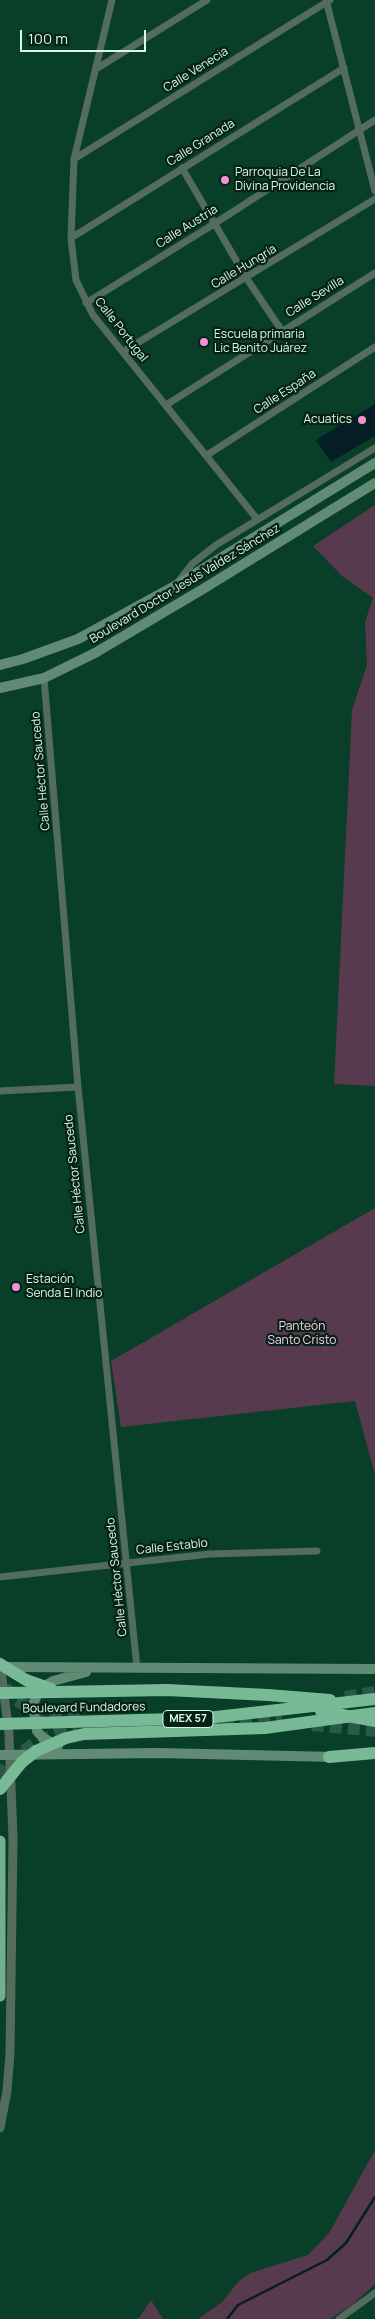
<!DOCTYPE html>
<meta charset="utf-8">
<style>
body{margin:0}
#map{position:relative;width:375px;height:2319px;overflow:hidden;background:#093e28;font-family:Manrope,sans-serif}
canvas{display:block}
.scale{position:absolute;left:20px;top:30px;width:126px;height:22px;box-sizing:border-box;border:2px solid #d9f9e7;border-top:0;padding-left:6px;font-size:15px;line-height:18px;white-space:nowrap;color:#d9f9e7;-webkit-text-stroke:4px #062215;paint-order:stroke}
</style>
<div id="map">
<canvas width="375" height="2319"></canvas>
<div class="scale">100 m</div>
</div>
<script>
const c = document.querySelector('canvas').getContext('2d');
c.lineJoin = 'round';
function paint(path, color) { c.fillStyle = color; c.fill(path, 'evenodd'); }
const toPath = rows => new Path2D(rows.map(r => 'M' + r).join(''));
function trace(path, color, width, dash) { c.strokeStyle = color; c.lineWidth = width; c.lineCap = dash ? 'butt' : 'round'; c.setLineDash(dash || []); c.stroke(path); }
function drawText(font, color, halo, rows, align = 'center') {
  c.font = font + ' Manrope,sans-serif'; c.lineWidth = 4.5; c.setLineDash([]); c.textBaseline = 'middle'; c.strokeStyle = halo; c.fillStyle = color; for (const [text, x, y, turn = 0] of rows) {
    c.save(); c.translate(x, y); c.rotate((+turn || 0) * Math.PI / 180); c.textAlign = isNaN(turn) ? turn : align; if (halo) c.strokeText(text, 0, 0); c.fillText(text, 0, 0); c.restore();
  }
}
paint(toPath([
 [375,505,375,1086,334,1084,352,710,367,665,365,622,373,598,342,576,313,546],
 [375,1208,375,1475,355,1401,121,1427,111,1361],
 [375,2150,375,2284,352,2305,330,2319,198,2319,222,2302,238,2282,250,2273,308,2255,329,2233],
 [151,2300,163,2319,138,2319]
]), '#573a4e');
paint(toPath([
 [375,404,375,436,331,462,316,440]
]), '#051d24');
trace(toPath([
 [227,2319,238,2305,327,2260,346,2243,375,2197]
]), '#051d24', 2.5);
trace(toPath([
 [5,1687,16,1700,29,1708,59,1716,79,1716],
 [345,1697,375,1692],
 [204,1724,282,1722],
 [312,1725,375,1731],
 [0,1777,8,1762,36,1742,55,1734,77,1731]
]), '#285a45', 12, [12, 6]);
trace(toPath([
 [112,0,74,159,71,238,76,280,93,315,257,519],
 [326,0,375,191],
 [96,69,207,0],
 [74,159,330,0],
 [182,168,247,279,282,331],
 [71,238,344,68],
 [86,303,214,224,375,120],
 [124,351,375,199],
 [166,405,375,273],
 [207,455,375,347],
 [178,582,192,564,216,545,375,448],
 [44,678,78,1087,137,1668],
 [0,1091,78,1087],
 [0,1577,210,1554,317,1551],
 [339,2319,375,2293]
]), '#536c5e', 7);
trace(toPath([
 [0,1662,9,1734,13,1838,10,2053,7,2091,0,2128]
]), '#536c5e', 9);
trace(toPath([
 [0,665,23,659,78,639,175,586,375,463],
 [0,688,44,678,95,653,203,589,375,483],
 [6,1667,375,1669],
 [58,1746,43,1738,37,1731,33,1705,37,1694,43,1687,53,1681,86,1672],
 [0,1755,158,1753,336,1757]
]), '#628b75', 10);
trace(toPath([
 [0,1996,0,1841]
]), '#73ae8e', 11);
trace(toPath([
 [321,1711,375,1721],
 [329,1757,375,1753]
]), '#78b996', 12);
trace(toPath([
 [0,1664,26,1680,51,1689],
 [0,1693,167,1690,268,1695,330,1700],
 [0,1724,207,1718,375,1699],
 [0,1789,22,1762,36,1751,66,1738,84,1734,265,1728,375,1713]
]), '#78b996', 12);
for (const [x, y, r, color] of [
 [225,180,5,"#f491d4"],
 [204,342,5,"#f491d4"],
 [362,420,5,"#f491d4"],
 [16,1287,5,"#f491d4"]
]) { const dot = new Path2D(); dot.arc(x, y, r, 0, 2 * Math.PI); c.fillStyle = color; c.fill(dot); trace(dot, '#062215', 2); }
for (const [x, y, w] of [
 [188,1719,50]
]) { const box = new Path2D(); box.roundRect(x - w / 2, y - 8.5, w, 17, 4); c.fillStyle = '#062215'; c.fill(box); trace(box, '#d9f9e7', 1); }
drawText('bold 11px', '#d9f9e7', null, [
 ["MEX 57",188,1719]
]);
drawText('12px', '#d9f9e7', '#062215', [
 ["Calle Venecia",196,70,-32],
 ["Calle Granada",201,143,-32],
 ["Calle Austria",187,227,-32],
 ["Calle Hungría",244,267,-31],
 ["Calle Sevilla",315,297,-32],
 ["Calle Portugal",121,330,52],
 ["Calle España",285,392,-33],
 ["Boulevard Doctor Jesús Valdez Sánchez",185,584,-31],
 ["Calle Héctor Saucedo",41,771,-95],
 ["Calle Héctor Saucedo",75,1174,-96],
 ["Calle Establo",172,1547,-6],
 ["Calle Héctor Saucedo",117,1577,-96],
 ["Boulevard Fundadores",84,1708,-1]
]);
drawText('12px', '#d9f9e7', '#062215', [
 ["Parroquia De La",235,173],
 ["Divina Providencia",235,187],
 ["Escuela primaria",214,335],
 ["Lic Benito Juárez",214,349],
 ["Acuatics",352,420,"right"],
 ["Estación",26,1280],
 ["Senda El Indio",26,1294]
], 'left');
drawText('12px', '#fbcbea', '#062215', [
 ["Panteón",302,1327],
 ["Santo Cristo",302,1341]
]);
</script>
